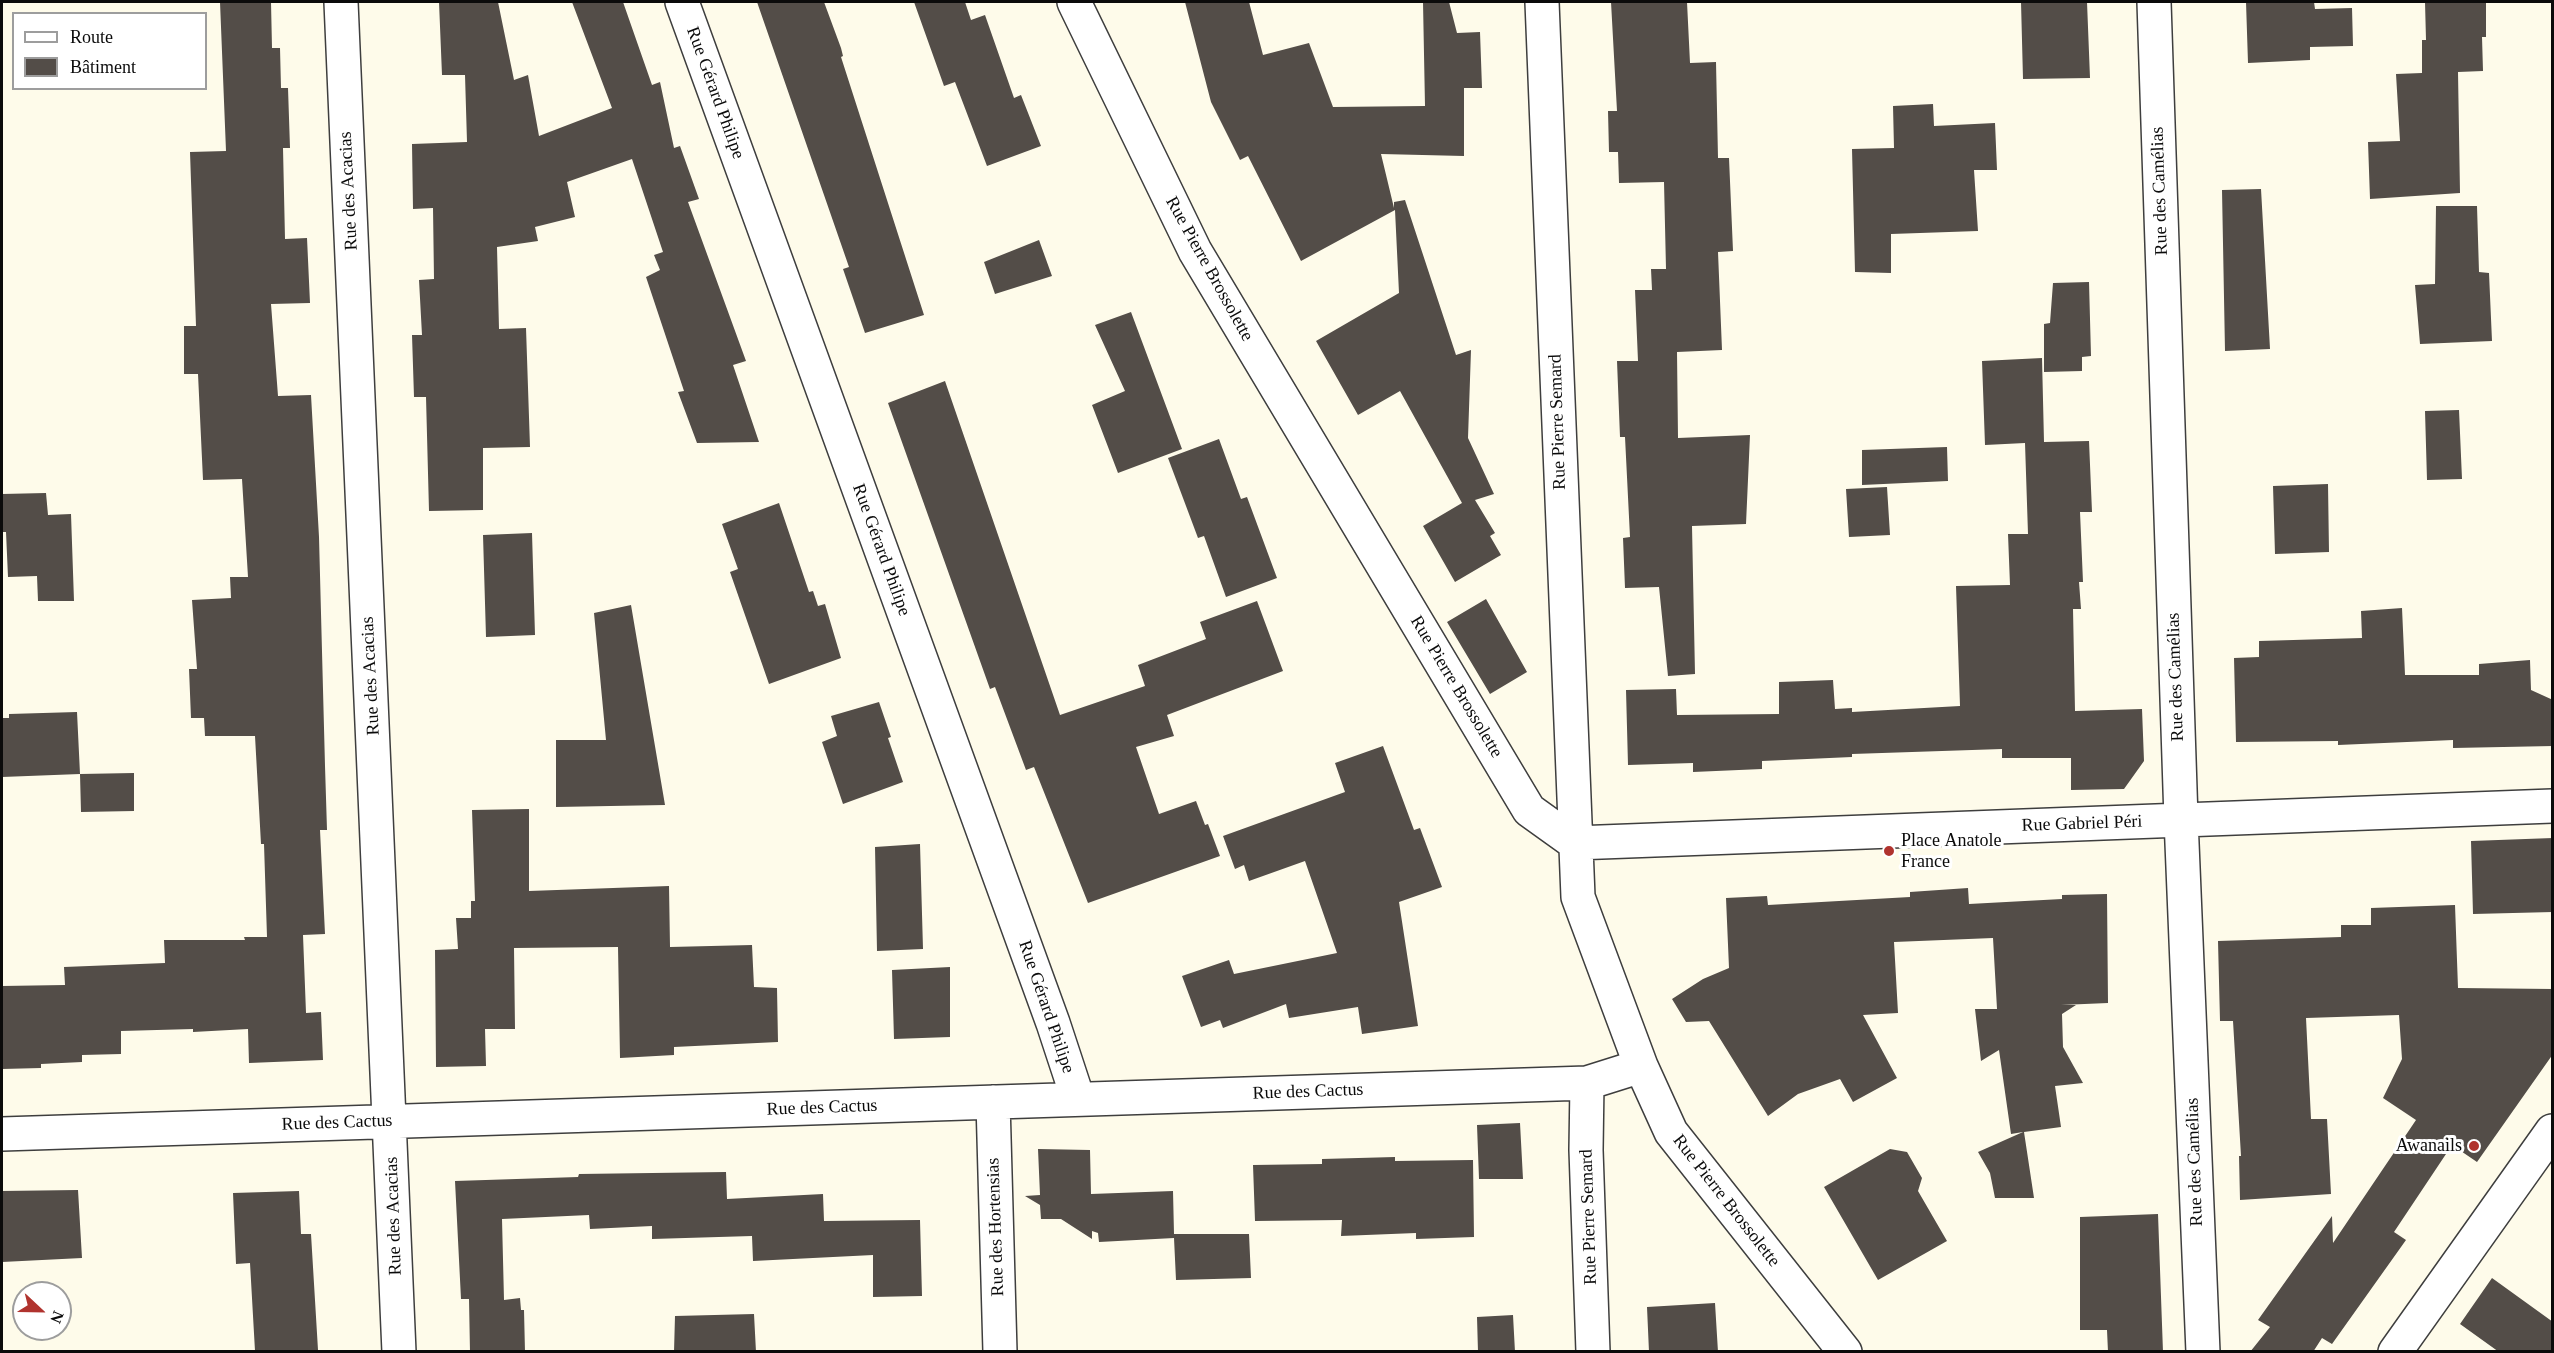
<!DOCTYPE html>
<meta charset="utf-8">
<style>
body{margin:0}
#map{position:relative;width:2554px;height:1353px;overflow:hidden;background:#fefbea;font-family:Georgia,serif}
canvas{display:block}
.frame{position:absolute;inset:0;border:3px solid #0b0b0b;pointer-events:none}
.legend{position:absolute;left:12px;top:12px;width:195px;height:78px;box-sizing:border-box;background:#fff;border:2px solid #9d9d9d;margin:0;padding:8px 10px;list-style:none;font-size:18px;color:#0b0b0b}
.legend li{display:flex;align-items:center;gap:12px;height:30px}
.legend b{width:30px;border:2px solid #9d9d9d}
.north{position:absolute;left:12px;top:1281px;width:60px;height:60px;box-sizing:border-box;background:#fff;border:2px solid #9d9d9d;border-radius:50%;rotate:112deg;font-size:16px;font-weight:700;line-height:24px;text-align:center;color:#0b0b0b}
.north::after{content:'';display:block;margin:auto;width:21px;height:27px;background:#b0332e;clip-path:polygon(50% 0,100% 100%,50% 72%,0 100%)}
</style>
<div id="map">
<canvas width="2554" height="1353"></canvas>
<div class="frame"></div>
<ul class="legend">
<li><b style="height:8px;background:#fff"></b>Route</li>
<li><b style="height:16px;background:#534d48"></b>Bâtiment</li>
</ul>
<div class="north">N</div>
</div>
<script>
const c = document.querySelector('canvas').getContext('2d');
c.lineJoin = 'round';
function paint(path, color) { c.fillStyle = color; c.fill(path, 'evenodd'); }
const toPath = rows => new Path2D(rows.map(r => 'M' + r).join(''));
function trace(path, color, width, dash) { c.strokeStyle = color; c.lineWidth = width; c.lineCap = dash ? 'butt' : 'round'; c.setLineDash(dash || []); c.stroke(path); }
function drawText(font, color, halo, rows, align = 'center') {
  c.font = font + ' Georgia,serif'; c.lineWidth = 6; c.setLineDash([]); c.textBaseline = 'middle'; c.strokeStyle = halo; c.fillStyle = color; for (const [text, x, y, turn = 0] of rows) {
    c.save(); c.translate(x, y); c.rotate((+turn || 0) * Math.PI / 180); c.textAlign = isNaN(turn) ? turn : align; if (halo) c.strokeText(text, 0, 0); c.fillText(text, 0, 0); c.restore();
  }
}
paint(toPath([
 [220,2,271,2,272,48,280,48,281,88,288,88,290,148,283,148,285,239,307,238,310,303,271,304,278,396,311,395,319,537,325,766,327,830,320,830,325,934,303,935,306,1013,321,1012,323,1060,249,1063,248,1029,193,1032,193,1029,121,1031,121,1054,82,1055,82,1062,41,1064,41,1068,2,1069,2,986,65,985,64,967,165,963,164,940,245,940,244,937,267,937,264,844,261,844,255,736,205,736,204,718,191,718,189,669,197,669,192,600,231,598,230,577,248,577,242,479,203,480,198,374,184,374,184,326,196,326,190,152,226,151],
 [439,2,498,2,514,80,528,75,539,136,612,108,572,2,623,2,652,85,660,82,674,148,680,146,699,199,688,202,746,361,733,365,759,442,697,443,678,392,684,391,646,277,660,270,654,255,663,252,632,159,567,182,575,217,535,227,538,241,497,247,499,329,526,328,530,447,483,448,483,510,429,511,426,397,414,397,412,335,422,335,419,280,434,279,433,208,413,209,412,144,467,142,465,75,442,75],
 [757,2,824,2,841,48,843,56,841,57,924,315,865,333,843,269,849,267],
 [914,2,965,2,971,20,985,15,1014,98,1021,95,1041,146,987,166,955,82,944,86],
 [1185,2,1249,2,1263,55,1309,43,1333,107,1425,106,1423,2,1449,2,1457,33,1480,32,1482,88,1464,88,1464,156,1381,154,1394,208,1394,202,1405,200,1456,355,1471,350,1468,438,1494,494,1475,500,1495,533,1490,536,1501,555,1455,582,1423,526,1462,503,1400,391,1358,415,1316,341,1399,293,1395,210,1301,261,1248,156,1240,160,1211,102],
 [1611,2,1687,2,1690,63,1716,62,1718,158,1729,158,1733,251,1718,252,1722,350,1677,352,1678,438,1750,435,1746,524,1692,526,1695,674,1668,676,1659,587,1625,588,1623,538,1630,537,1625,437,1620,437,1617,361,1638,361,1635,290,1652,290,1651,269,1666,269,1664,182,1619,183,1618,152,1609,152,1608,111,1617,111],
 [2021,2,2087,2,2090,78,2023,79],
 [2246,2,2314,2,2315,9,2352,8,2353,46,2310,47,2310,60,2248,63],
 [2425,2,2486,2,2486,37,2482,37,2483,71,2458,72,2460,193,2370,199,2368,142,2400,141,2396,74,2422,73,2422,40,2426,40],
 [1933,104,1934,126,1995,123,1997,170,1974,170,1978,231,1891,234,1891,273,1855,272,1852,149,1894,148,1893,106],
 [2261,189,2270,349,2225,351,2222,190],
 [2436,206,2477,206,2479,272,2489,273,2492,341,2420,344,2415,285,2435,284],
 [1039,240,1052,276,995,294,984,262],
 [2089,282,2091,356,2082,357,2082,371,2044,372,2044,324,2050,323,2053,283],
 [1131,312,1182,449,1118,473,1092,405,1125,391,1095,325],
 [2042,358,2044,442,2089,441,2092,512,2080,512,2083,582,2079,582,2081,609,2073,609,2075,711,2142,709,2144,761,2124,789,2071,790,2071,758,2002,758,2002,749,1852,754,1852,757,1762,761,1762,769,1693,772,1693,763,1628,765,1626,690,1676,689,1677,715,1779,714,1779,682,1833,680,1835,709,1852,708,1852,712,1960,706,1956,586,2010,585,2008,534,2028,534,2025,443,1985,445,1982,361],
 [945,381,1060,715,1145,686,1138,665,1206,639,1200,622,1257,601,1283,671,1167,715,1174,736,1136,747,1159,814,1196,801,1205,825,1208,824,1220,856,1088,903,1034,767,1026,770,995,687,990,689,888,403],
 [2459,410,2462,479,2427,480,2425,411],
 [1219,439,1241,499,1247,497,1277,578,1226,597,1204,536,1198,538,1168,458],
 [1947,447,1948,481,1862,485,1862,450],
 [2328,484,2329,552,2275,554,2273,486],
 [1887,487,1890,535,1849,537,1846,489],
 [46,493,48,515,71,514,74,601,38,601,37,576,8,577,6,532,2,532,2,494],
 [779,503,809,592,813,591,818,606,825,604,841,658,769,684,730,572,738,569,722,524],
 [532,533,535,635,486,637,483,535],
 [1486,599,1527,672,1490,694,1447,622],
 [631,605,665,805,556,807,556,740,606,740,594,613],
 [2402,608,2405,675,2479,675,2479,664,2530,660,2531,690,2553,700,2553,746,2453,748,2453,740,2338,745,2338,741,2236,742,2234,658,2259,657,2259,641,2362,638,2361,611],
 [879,702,891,737,888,738,903,782,843,804,822,742,837,736,831,716],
 [77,712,80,774,2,777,2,718,9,718,9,714],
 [1383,746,1414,830,1420,828,1442,887,1399,902,1418,1026,1362,1034,1358,1007,1289,1018,1286,1004,1223,1028,1220,1020,1201,1027,1182,976,1229,960,1234,974,1337,953,1305,861,1249,881,1244,865,1235,869,1223,836,1345,792,1335,763],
 [134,773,134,811,81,812,80,774],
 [529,809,529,891,669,886,670,947,752,945,754,987,777,988,778,1042,674,1047,674,1055,620,1058,618,947,514,948,515,1029,485,1029,486,1066,436,1067,435,950,458,949,456,918,471,918,471,901,475,901,472,810],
 [2553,838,2553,912,2473,914,2471,841],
 [920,844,923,949,877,951,875,847],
 [1968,888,1969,904,2062,899,2062,895,2107,894,2108,1003,2061,1005,2076,1005,2062,1014,2063,1047,2083,1083,2055,1086,2061,1127,2024,1132,2034,1198,1995,1198,1990,1173,1978,1152,2023,1132,2011,1134,1999,1050,1981,1061,1975,1009,1997,1009,1993,938,1894,942,1898,1013,1863,1015,1897,1078,1853,1102,1840,1079,1798,1094,1768,1116,1709,1021,1686,1022,1672,999,1703,979,1729,968,1726,898,1767,896,1768,905,1910,897,1910,892],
 [2455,905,2458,988,2553,989,2553,1054,2477,1162,2452,1145,2394,1232,2406,1240,2332,1344,2322,1338,2313,1352,2250,1352,2270,1327,2258,1320,2332,1216,2333,1243,2416,1120,2383,1098,2402,1059,2399,1015,2306,1018,2311,1119,2327,1119,2331,1194,2240,1200,2239,1156,2241,1156,2233,1021,2220,1021,2218,941,2341,937,2341,925,2371,925,2371,908],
 [950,967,950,1037,894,1039,892,970],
 [1520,1123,1523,1179,1479,1179,1477,1125],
 [1038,1149,1090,1150,1091,1194,1173,1191,1174,1234,1249,1234,1251,1278,1176,1280,1174,1238,1099,1242,1098,1233,1092,1231,1092,1239,1061,1219,1041,1219,1040,1205,1025,1196,1040,1195],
 [1890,1149,1907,1152,1922,1178,1918,1191,1947,1241,1878,1280,1824,1187],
 [1395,1157,1395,1161,1473,1160,1474,1237,1416,1239,1416,1233,1341,1236,1342,1220,1255,1221,1253,1165,1322,1164,1322,1159],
 [726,1172,727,1199,823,1194,824,1221,920,1220,922,1296,873,1297,873,1255,753,1261,752,1236,652,1239,652,1226,590,1229,589,1215,502,1219,504,1300,520,1298,521,1310,524,1310,525,1352,470,1352,469,1299,461,1299,455,1181,578,1177,579,1174],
 [78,1190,82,1258,2,1262,2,1191],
 [299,1191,301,1234,311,1234,318,1350,255,1351,250,1263,236,1264,233,1193],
 [2158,1214,2163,1352,2108,1352,2107,1330,2080,1330,2080,1217],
 [2492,1278,2553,1322,2553,1352,2499,1352,2460,1324],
 [1715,1303,1718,1352,1649,1352,1647,1307],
 [754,1314,756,1352,674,1352,675,1316],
 [1513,1315,1515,1352,1478,1352,1477,1317]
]), '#534d48');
const minor = toPath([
 [341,2,399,1352],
 [682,2,1053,1023,1078,1099],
 [1074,2,1195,251,1529,810,1575,843],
 [1542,2,1578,897,1641,1066,1671,1132,1845,1352],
 [2154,2,2181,819,2203,1352],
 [1575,843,2552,806],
 [1587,1083,1586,1150,1593,1352],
 [993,1102,1000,1352],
 [2,1134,1587,1083,1641,1066],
 [2395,1352,2552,1131]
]);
trace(minor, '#3e3e3e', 36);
trace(minor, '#fff', 33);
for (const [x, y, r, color] of [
 [1889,851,6,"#b0332e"],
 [2474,1146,6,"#b0332e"]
]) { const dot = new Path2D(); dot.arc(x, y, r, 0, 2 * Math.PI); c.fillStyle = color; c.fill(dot); trace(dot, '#fff', 2); }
drawText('18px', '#0b0b0b', '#fff', [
 ["Rue Gérard Philipe",715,93,70],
 ["Rue des Acacias",349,191,-93],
 ["Rue des Camélias",2160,191,-92],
 ["Rue Pierre Brossolette",1209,269,61],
 ["Rue Pierre Semard",1558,422,-92],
 ["Rue Gérard Philipe",881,550,70],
 ["Rue des Acacias",371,676,-93],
 ["Rue des Camélias",2176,677,-92],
 ["Rue Pierre Brossolette",1456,687,59],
 ["Rue Gabriel Péri",2082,824,-2],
 ["Rue Gérard Philipe",1046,1007,71],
 ["Rue des Cactus",1308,1092,-2],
 ["Rue des Cactus",822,1108,-2],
 ["Rue des Cactus",337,1123,-2],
 ["Rue des Camélias",2195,1162,-92],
 ["Rue Pierre Brossolette",1726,1201,52],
 ["Rue des Acacias",394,1216,-92],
 ["Rue Pierre Semard",1589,1217,-92],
 ["Rue des Hortensias",996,1227,-92]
]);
drawText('18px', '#0b0b0b', '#fff', [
 ["Place Anatole",1901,841],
 ["France",1901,862],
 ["Awanails",2462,1146,"right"]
], 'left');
</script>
